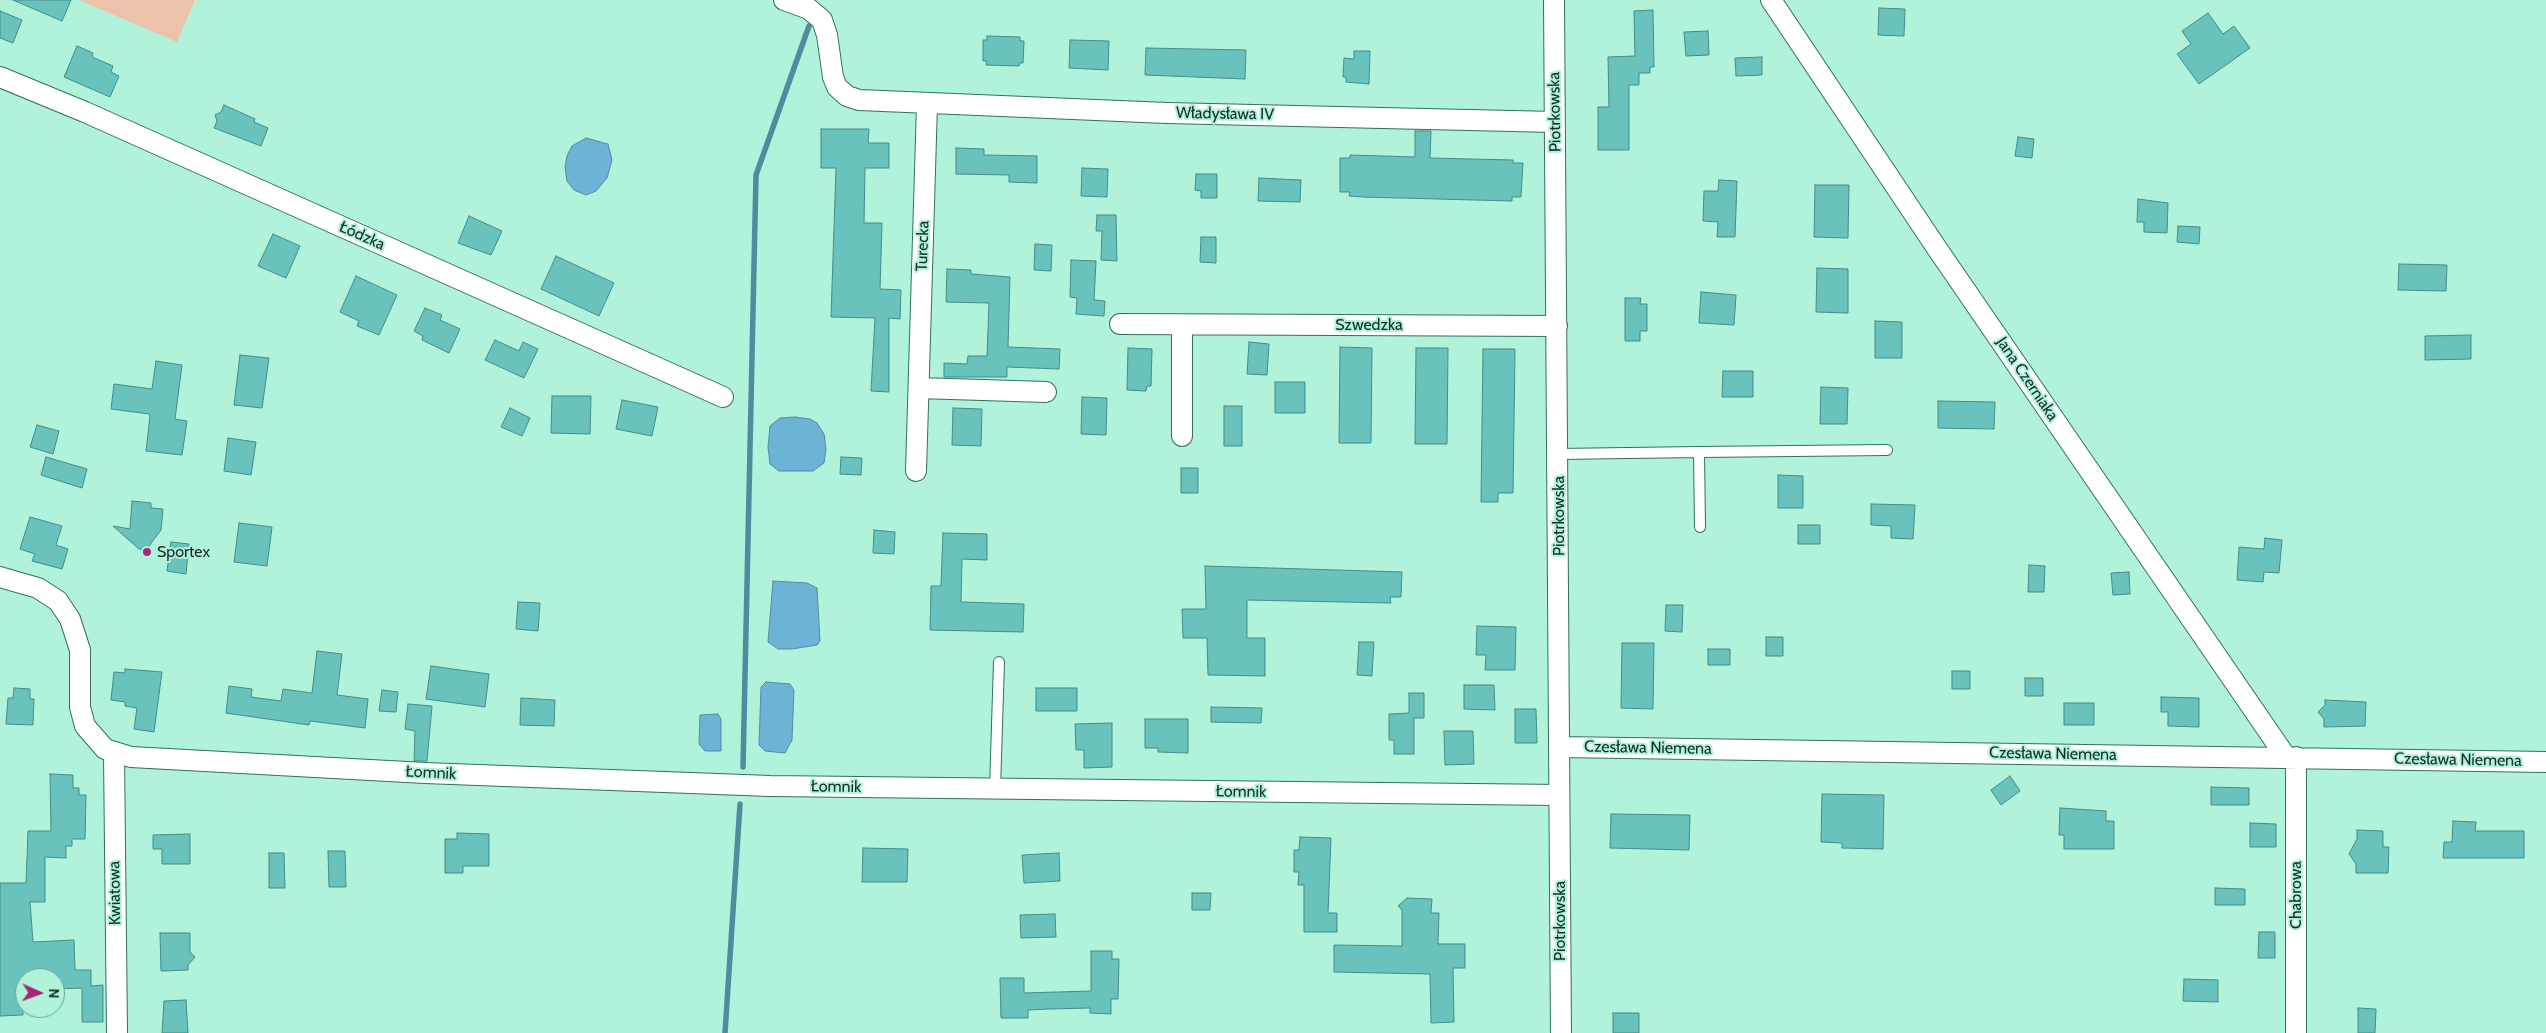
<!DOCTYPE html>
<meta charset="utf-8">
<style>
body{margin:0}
#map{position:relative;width:2546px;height:1033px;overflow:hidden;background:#b0f2da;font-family:Cabin,sans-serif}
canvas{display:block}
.north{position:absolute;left:15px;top:968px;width:50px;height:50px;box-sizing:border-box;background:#b0f2da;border:1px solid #71a391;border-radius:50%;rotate:92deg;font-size:14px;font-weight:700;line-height:20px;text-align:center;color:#122d24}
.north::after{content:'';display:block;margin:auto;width:18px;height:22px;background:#a92672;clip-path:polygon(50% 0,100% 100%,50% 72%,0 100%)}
</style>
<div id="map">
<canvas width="2546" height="1033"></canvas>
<div class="north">N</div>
</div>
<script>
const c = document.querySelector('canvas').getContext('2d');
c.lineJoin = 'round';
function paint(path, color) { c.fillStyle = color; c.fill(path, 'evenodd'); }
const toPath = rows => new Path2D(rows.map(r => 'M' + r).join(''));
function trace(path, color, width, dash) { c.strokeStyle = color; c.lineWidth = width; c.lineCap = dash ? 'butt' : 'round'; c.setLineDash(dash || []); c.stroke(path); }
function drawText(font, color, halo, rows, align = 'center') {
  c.font = font + ' Cabin,sans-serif'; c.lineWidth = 4; c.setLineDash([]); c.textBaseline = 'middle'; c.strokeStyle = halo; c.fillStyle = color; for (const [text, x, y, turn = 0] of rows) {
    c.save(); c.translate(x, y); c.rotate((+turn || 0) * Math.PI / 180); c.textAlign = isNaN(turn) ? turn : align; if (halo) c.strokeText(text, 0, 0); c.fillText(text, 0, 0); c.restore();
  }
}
paint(toPath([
 [79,0,195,0,177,42]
]), '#ecc2ab');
const water = toPath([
 [586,138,608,144,612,160,607,178,596,191,586,195,574,190,567,181,565,167,567,156,572,146,586,138],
 [795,417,810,419,817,423,824,434,826,449,824,463,813,471,779,471,770,464,768,447,770,426,780,418,795,417],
 [773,581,807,583,817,588,820,641,817,645,792,649,778,649,768,642,773,581],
 [766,682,790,684,794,690,792,740,785,753,765,751,759,745,761,687,766,682],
 [718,714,721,719,721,751,705,751,699,744,700,715,718,714]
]);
paint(water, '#6db3d5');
trace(water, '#528ba0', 1);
trace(toPath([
 [743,767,756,175,809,26],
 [725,1033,740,804]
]), '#528ba0', 5.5);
const building = toPath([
 [13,0,71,0,62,21,13,0],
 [1879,8,1905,9,1904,36,1878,35,1879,8],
 [1653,10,1654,67,1650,67,1650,73,1639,73,1639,85,1629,85,1629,150,1598,150,1598,107,1609,107,1608,57,1635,56,1634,11,1653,10],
 [0,11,22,20,13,43,0,38,0,11],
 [2208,13,2223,34,2234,26,2250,48,2199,84,2177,54,2191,44,2182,31,2208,13],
 [1708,31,1709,55,1686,56,1684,32,1708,31],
 [987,36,1020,37,1020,41,1024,41,1023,63,1020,63,1019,66,986,65,987,61,983,61,983,40,987,40,987,36],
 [1070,40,1109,41,1108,70,1069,68,1070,40],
 [77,46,93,53,92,57,113,66,111,72,119,76,110,97,64,77,77,46],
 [1146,48,1246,50,1245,79,1145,75,1146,48],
 [1354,51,1370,51,1369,84,1346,82,1346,77,1343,77,1344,58,1354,59,1354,51],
 [1762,57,1762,75,1736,76,1735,58,1762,57],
 [224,105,255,119,254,122,268,128,261,146,214,128,217,121,215,115,221,112,224,105],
 [821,129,869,129,868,143,889,143,889,168,865,168,864,223,882,223,880,289,901,290,900,319,889,318,889,392,871,391,875,318,831,317,836,168,821,168,821,129],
 [1415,131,1431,131,1430,158,1513,160,1513,163,1523,163,1521,197,1512,197,1512,201,1363,197,1349,196,1350,192,1340,192,1340,158,1350,158,1350,155,1415,157,1415,131],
 [2018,137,2034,139,2032,158,2015,156,2018,137],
 [956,148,984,149,984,155,1037,156,1037,183,1009,182,1009,175,956,174,956,148],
 [1082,168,1108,169,1107,197,1081,196,1082,168],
 [1196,174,1217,174,1217,198,1201,198,1201,191,1195,190,1196,174],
 [1259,178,1301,180,1300,202,1258,201,1259,178],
 [1719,180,1737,181,1735,237,1717,237,1718,222,1703,221,1704,191,1718,191,1719,180],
 [1815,185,1849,185,1848,238,1814,237,1815,185],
 [2138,199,2168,203,2167,233,2144,232,2144,222,2137,222,2138,199],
 [1097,215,1116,215,1117,261,1101,260,1102,231,1096,231,1097,215],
 [469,216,502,231,491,255,458,243,469,216],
 [2178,226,2200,227,2199,244,2177,242,2178,226],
 [273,234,300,246,286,278,258,266,273,234],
 [1201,237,1216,237,1216,263,1200,262,1201,237],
 [1035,244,1052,245,1051,271,1034,270,1035,244],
 [556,256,614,283,599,316,541,289,556,256],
 [1071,260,1096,261,1094,300,1105,301,1104,316,1076,314,1077,298,1070,297,1071,260],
 [2399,264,2447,265,2446,291,2398,290,2399,264],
 [1817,268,1848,269,1848,313,1816,312,1817,268],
 [947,269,971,270,971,274,1010,277,1008,347,1060,349,1059,369,1007,367,1007,377,944,377,944,363,967,364,968,356,987,356,989,303,946,302,947,269],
 [356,276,397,295,379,335,357,326,359,321,340,312,356,276],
 [1701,292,1736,295,1734,325,1699,323,1701,292],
 [1625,298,1641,298,1640,304,1647,304,1647,331,1640,331,1640,341,1625,341,1625,298],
 [425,308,442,315,440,320,460,329,449,353,422,340,423,336,414,331,425,308],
 [1875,321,1902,322,1902,358,1875,358,1875,321],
 [2471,335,2471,359,2425,360,2425,336,2471,335],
 [495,340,519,351,523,342,538,349,524,378,485,360,495,340],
 [1249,342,1269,344,1267,375,1247,374,1249,342],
 [1340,347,1372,348,1371,443,1339,443,1340,347],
 [1128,348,1152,349,1151,386,1147,386,1146,391,1127,390,1128,348],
 [1416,348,1448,348,1447,444,1415,444,1416,348],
 [1483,349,1515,349,1513,493,1498,493,1498,502,1481,502,1483,349],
 [240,355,269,358,262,408,234,405,240,355],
 [156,361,182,365,175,419,187,421,182,455,146,451,150,416,149,414,111,409,114,384,152,389,156,361],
 [1723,371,1753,371,1753,397,1722,397,1723,371],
 [1275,382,1305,382,1305,413,1275,413,1275,382],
 [1821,387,1848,388,1847,424,1820,424,1821,387],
 [552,396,591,396,590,434,551,433,552,396],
 [1082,397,1107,398,1106,435,1081,434,1082,397],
 [622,400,658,407,652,436,616,429,622,400],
 [1938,401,1995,402,1994,429,1938,428,1938,401],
 [1224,406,1242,406,1242,446,1224,446,1224,406],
 [510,408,530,418,522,436,501,427,510,408],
 [953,408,982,409,981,446,952,445,953,408],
 [37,425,59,431,53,454,30,447,37,425],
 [228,438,256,442,251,475,224,471,228,438],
 [46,457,87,469,82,488,41,475,46,457],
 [841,457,862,458,861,475,840,474,841,457],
 [1181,468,1198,468,1198,493,1181,493,1181,468],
 [1778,475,1803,476,1803,508,1778,508,1778,475],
 [132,501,151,503,151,508,163,509,161,530,146,550,139,549,113,526,130,529,132,501],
 [1871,504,1915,505,1913,539,1891,538,1891,526,1871,525,1871,504],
 [30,517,62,526,56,545,68,549,62,569,32,561,35,554,20,549,30,517],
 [239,523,272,527,267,566,234,562,239,523],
 [1798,525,1820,525,1820,544,1798,544,1798,525],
 [874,530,895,532,894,554,873,553,874,530],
 [943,533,987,534,987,560,962,559,961,602,1024,604,1023,632,930,630,931,586,941,586,943,533],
 [2265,538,2282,540,2279,573,2264,572,2263,582,2237,580,2239,547,2264,549,2265,538],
 [171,542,189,544,186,574,167,571,171,542],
 [2029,565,2045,566,2044,592,2028,592,2029,565],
 [1205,566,1402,572,1401,597,1390,597,1391,603,1247,600,1247,638,1265,638,1265,676,1208,675,1207,638,1183,638,1182,609,1206,609,1205,566],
 [2129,572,2130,594,2113,595,2111,573,2129,572],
 [518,602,540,603,538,631,516,629,518,602],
 [1666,605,1683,605,1682,632,1665,631,1666,605],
 [1477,626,1516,627,1515,670,1485,670,1486,655,1476,655,1477,626],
 [1766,637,1783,637,1783,656,1766,656,1766,637],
 [1359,642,1374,642,1372,676,1357,675,1359,642],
 [1622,643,1654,643,1653,709,1621,708,1622,643],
 [1708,649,1730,649,1730,665,1708,665,1708,649],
 [317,651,342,654,337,695,368,699,365,728,310,721,309,725,226,713,229,686,252,689,251,697,281,701,283,689,312,693,317,651],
 [431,666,489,674,485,707,426,699,431,666],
 [125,669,162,672,154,732,134,729,137,708,125,706,125,702,111,700,114,672,125,673,125,669],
 [1952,671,1970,671,1970,689,1952,689,1952,671],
 [2025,678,2043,678,2043,696,2025,696,2025,678],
 [1464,685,1494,685,1495,710,1464,709,1464,685],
 [14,688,30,689,30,699,34,699,33,725,6,724,8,698,13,698,14,688],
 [1036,688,1077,688,1077,711,1036,711,1036,688],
 [382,690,398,692,396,712,379,711,382,690],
 [1409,693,1424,693,1424,718,1414,718,1414,754,1394,754,1394,740,1389,740,1389,714,1409,713,1409,693],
 [2161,697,2199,698,2199,727,2168,726,2168,712,2161,712,2161,697],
 [521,698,555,700,554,726,520,725,521,698],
 [2325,700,2366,702,2365,726,2324,727,2324,719,2318,712,2325,705,2325,700],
 [2064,703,2094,703,2094,725,2064,725,2064,703],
 [408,704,432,706,427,761,414,761,415,731,405,729,408,704],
 [1211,707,1262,708,1261,723,1211,722,1211,707],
 [1515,709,1536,709,1537,743,1515,743,1515,709],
 [1145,719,1188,719,1188,753,1158,752,1158,748,1145,748,1145,719],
 [1112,723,1112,767,1084,768,1084,750,1076,750,1075,724,1112,723],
 [1444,731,1473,731,1474,764,1445,765,1444,731],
 [50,774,73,775,73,788,79,788,79,795,86,795,85,839,72,839,72,846,66,846,66,858,45,857,45,902,30,902,33,942,74,940,75,970,91,970,91,986,103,985,103,1022,82,1022,82,988,55,989,55,978,22,978,23,1015,0,1016,0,883,26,883,28,831,51,831,50,774],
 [2010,776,2020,791,2001,805,1991,790,2010,776],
 [2211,787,2249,788,2249,805,2211,805,2211,787],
 [1822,794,1884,795,1883,849,1842,848,1842,843,1821,842,1822,794],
 [2060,808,2106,811,2106,821,2114,821,2114,849,2064,849,2064,835,2059,835,2060,808],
 [1611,814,1690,815,1689,850,1610,848,1611,814],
 [2453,821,2476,822,2475,831,2524,831,2524,858,2443,858,2444,842,2452,842,2453,821],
 [2250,823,2276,824,2276,847,2250,847,2250,823],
 [2357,830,2383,831,2383,847,2389,847,2388,873,2356,873,2356,864,2349,854,2357,839,2357,830],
 [457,833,489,834,489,866,463,866,463,873,445,873,445,839,457,839,457,833],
 [190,834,190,864,162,864,162,849,153,849,153,835,190,834],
 [1300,837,1331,838,1328,913,1337,913,1337,932,1304,932,1304,885,1298,885,1299,872,1294,872,1294,850,1299,850,1300,837],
 [863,848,908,849,907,882,862,882,863,848],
 [328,851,345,851,346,887,329,887,328,851],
 [269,853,284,853,285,888,269,888,269,853],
 [1059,853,1060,881,1024,883,1022,855,1059,853],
 [2215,888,2245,889,2245,905,2215,905,2215,888],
 [1192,893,1211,893,1210,910,1192,910,1192,893],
 [1407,898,1432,899,1431,913,1439,913,1438,944,1465,944,1465,968,1453,968,1454,1022,1431,1023,1430,974,1334,972,1334,945,1402,946,1402,910,1398,906,1407,898],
 [1055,914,1056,937,1021,938,1020,915,1055,914],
 [2259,932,2275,932,2275,958,2258,958,2259,932],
 [160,933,190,933,190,952,195,957,188,965,188,970,161,971,160,933],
 [1091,951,1112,951,1112,959,1119,959,1118,999,1111,999,1111,1014,1090,1013,1090,1008,1049,1009,1028,1010,1028,1018,1001,1018,1000,978,1024,978,1024,993,1091,991,1091,951],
 [2184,979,2218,980,2218,1002,2183,1001,2184,979],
 [186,1000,188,1033,162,1033,164,1001,186,1000],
 [2358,1008,2376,1009,2375,1033,2358,1033,2358,1008],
 [1613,1013,1639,1013,1639,1033,1613,1033,1613,1013]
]);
paint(building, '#69c2bc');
trace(building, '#438d89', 1);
const service = toPath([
 [1699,452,1887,450],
 [1558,454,1699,452,1700,527],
 [995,789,999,662]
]);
const minor = toPath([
 [784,0,809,9,822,20,827,35,833,77,837,87,847,96,859,100,1167,113,1555,122],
 [1554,0,1561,1033],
 [1771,0,1936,247,2286,757],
 [0,77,85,112,723,397],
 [1120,324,1557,326],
 [1182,325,1182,436],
 [919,388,1046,392],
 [916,471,927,104],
 [0,577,38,588,58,601,70,619,80,650,80,707,85,726,105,749,131,757,425,773,770,786,1559,795],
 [1560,747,2546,762],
 [114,753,117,1033],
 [2296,757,2296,1033]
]);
trace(service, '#31715d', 12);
trace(minor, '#31715d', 22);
trace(service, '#fff', 10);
trace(minor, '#fff', 20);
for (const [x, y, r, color] of [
 [147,552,5,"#a92672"]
]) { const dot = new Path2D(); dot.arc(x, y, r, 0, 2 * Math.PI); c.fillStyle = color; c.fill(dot); trace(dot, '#b0f2da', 2); }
drawText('16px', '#122d24', '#b0f2da', [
 ["Piotrkowska",1555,112,-91],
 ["Władysława IV",1225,114,1],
 ["Łódzka",362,236,24],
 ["Turecka",923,246,-88],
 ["Szwedzka",1369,325],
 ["Jana Czerniaka",2027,379,56],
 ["Piotrkowska",1559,516,-90],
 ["Czesława Niemena",1648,748,1],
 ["Czesława Niemena",2053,754,1],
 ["Czesława Niemena",2458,760,1],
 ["Łomnik",431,773,3],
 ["Łomnik",836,787,1],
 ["Łomnik",1241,792,1],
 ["Kwiatowa",115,893,-91],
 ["Chabrowa",2296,895,-90],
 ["Piotrkowska",1560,921,-90]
]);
drawText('16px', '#122d24', '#b0f2da', [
 ["Sportex",157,552]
], 'left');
</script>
